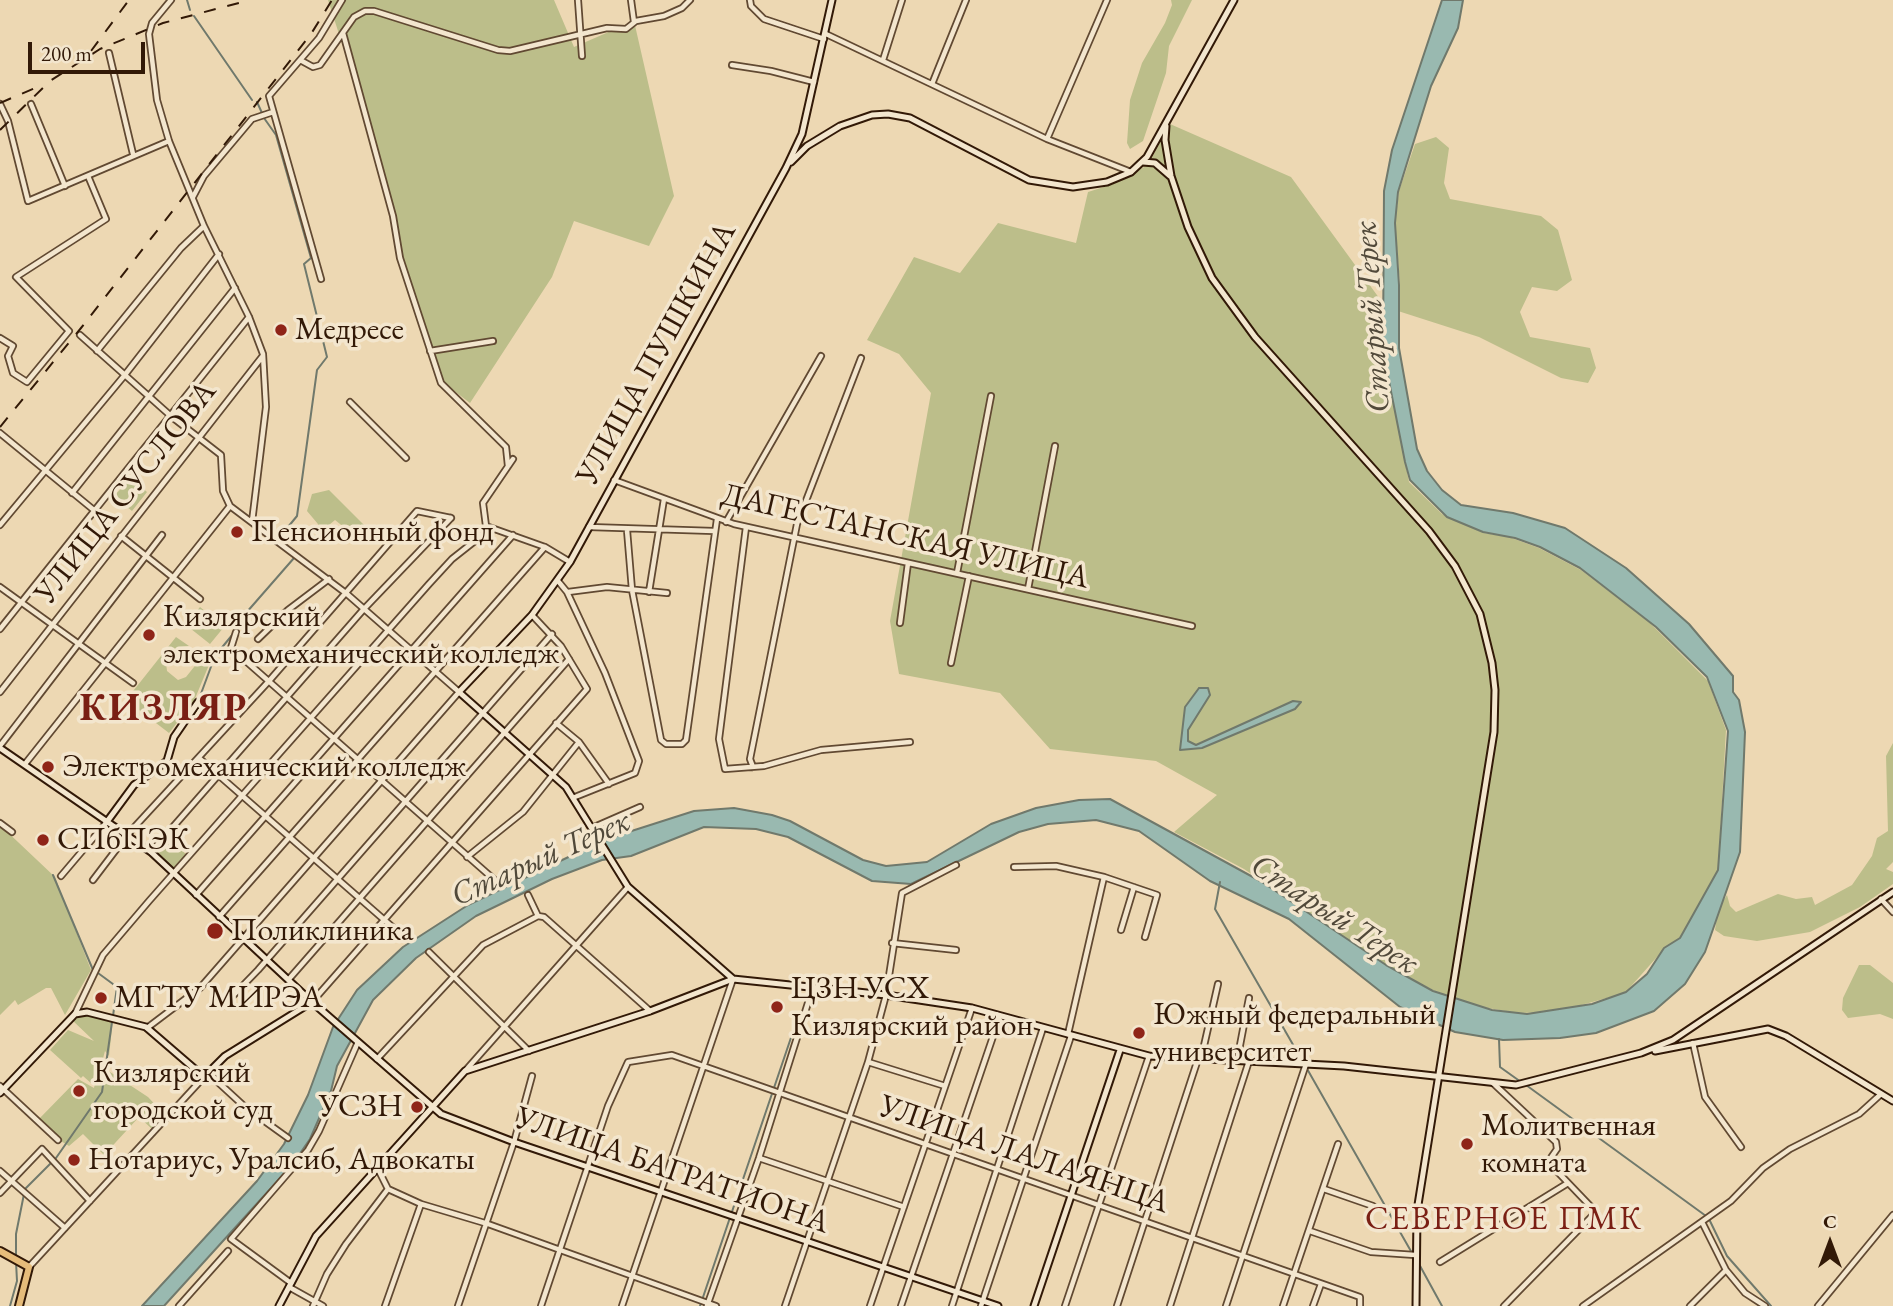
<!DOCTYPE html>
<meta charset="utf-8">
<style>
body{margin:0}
#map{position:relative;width:1893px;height:1306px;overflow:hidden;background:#edd8b3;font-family:"EB Garamond",serif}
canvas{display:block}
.north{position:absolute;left:1795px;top:1208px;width:70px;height:70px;-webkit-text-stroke:5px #f3e6ce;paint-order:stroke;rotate:0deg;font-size:19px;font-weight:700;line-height:28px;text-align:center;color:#321907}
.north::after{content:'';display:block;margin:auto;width:24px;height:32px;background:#321907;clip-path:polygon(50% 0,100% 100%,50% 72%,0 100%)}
.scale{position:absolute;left:28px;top:42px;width:117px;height:32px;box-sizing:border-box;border:4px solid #321907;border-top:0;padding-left:9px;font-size:21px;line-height:24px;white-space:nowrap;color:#321907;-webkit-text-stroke:5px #f3e6ce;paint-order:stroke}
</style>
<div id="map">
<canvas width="1893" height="1306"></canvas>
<div class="north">С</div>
<div class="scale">200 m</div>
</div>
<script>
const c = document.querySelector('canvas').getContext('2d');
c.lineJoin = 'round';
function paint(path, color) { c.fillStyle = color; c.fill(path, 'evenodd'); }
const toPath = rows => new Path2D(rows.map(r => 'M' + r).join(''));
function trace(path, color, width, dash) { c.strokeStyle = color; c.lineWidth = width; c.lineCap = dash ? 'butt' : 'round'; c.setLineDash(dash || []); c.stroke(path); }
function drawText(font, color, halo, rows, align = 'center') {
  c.font = font + ' "EB Garamond",serif'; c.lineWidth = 7; c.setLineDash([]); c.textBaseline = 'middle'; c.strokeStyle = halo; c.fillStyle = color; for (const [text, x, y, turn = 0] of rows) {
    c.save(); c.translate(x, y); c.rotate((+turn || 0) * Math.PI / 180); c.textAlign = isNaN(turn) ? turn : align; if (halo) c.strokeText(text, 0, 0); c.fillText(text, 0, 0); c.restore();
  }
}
paint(toPath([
 [328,0,554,0,574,47,634,21,674,196,649,246,574,221,552,277,470,403,436,377,359,96],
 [1171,0,1192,0,1169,46,1166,73,1143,141,1130,149,1127,143,1130,100,1142,63,1165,23,1172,5],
 [1170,124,1291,177,1382,302,1383,349,1409,482,1442,514,1484,533,1509,537,1539,548,1581,570,1649,622,1708,681,1726,730,1718,872,1680,938,1665,948,1625,993,1556,1012,1517,1013,1476,1006,1435,991,1389,967,1244,869,1174,832,1217,795,1156,761,1050,749,1000,693,899,674,890,621,931,393,899,354,867,340,914,257,960,273,998,223,1076,243,1088,192,1110,185,1148,165],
 [1436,137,1449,148,1444,183,1450,199,1541,216,1558,230,1572,280,1557,291,1532,287,1520,312,1530,337,1590,348,1596,368,1588,383,1561,378,1479,337,1398,311,1400,284,1395,223,1399,191,1415,144],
 [131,478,147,492,132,511,114,496],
 [329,490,367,528,360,540,335,520,323,530,307,511,312,494],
 [200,607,224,627,210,644,186,625],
 [176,637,189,646,180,647,166,663,167,671,178,680,186,677,198,662,197,651,211,660,194,701,169,733,126,700],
 [1893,743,1893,862,1886,869,1893,872,1893,884,1860,907,1810,932,1757,941,1724,936,1715,930,1718,909,1727,895,1730,906,1736,912,1778,894,1796,899,1812,897,1815,905,1852,885,1872,856,1877,838,1888,831,1886,756],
 [0,825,55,877,91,970,65,1015,51,988,46,988,18,1005,15,1000,0,1015],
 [167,838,187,855,174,870,154,853],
 [1859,965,1870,965,1893,983,1893,1019,1880,1014,1848,1018,1842,1010,1843,998],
 [87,1012,113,1019,109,1056,105,1051,101,1066,96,1065,92,1084,83,1076,81,1078,50,1050,68,1030,94,1041,71,1019],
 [104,1068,148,1097,165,1115,152,1129,139,1117,104,1155,83,1134,69,1146,56,1138,38,1120,78,1079,94,1088,98,1069]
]), '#bcbe8a');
const water = toPath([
 [1442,0,1463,0,1458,28,1431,86,1398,192,1395,223,1399,285,1399,348,1417,449,1427,471,1442,490,1461,505,1513,513,1565,528,1626,568,1689,624,1733,676,1733,692,1739,700,1745,732,1740,852,1705,952,1685,984,1654,1011,1596,1033,1560,1038,1503,1040,1455,1032,1400,1007,1289,919,1210,881,1139,831,1096,820,1048,824,1019,832,911,884,872,881,788,837,756,829,704,827,631,856,602,860,552,879,476,916,416,958,373,1000,337,1066,331,1091,310,1139,292,1165,164,1306,142,1306,257,1181,284,1144,308,1095,333,1027,357,990,403,947,468,905,579,852,619,835,694,811,734,808,772,815,790,821,863,860,886,866,927,862,991,824,1036,808,1079,800,1110,799,1262,882,1386,965,1433,991,1492,1010,1527,1014,1592,1004,1626,992,1647,974,1664,948,1680,938,1718,870,1728,731,1707,677,1656,627,1580,568,1540,547,1515,538,1483,532,1447,517,1410,480,1405,462,1383,351,1384,191,1392,150,1442,0],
 [1199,688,1208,688,1210,695,1188,730,1188,741,1196,745,1293,701,1301,702,1295,709,1202,748,1180,750,1185,707,1199,688]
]);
paint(water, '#99b9b0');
trace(water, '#70796c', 2);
trace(toPath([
 [187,0,190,10],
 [194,16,252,100],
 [257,102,262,113],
 [264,118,276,135,311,258,304,264,327,357,317,370,297,516,279,538],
 [236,629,246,613,294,558],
 [199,699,215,656,233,634],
 [53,875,93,970],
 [1220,882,1215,909,1303,1062],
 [98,973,117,987,113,1016],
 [1499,1039,1500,1067,1521,1082],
 [1306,1067,1412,1253],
 [1526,1085,1706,1216],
 [1709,1219,1727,1256,1771,1306],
 [16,1257,16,1234,25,1189,56,1158,102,1092,112,1022],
 [1419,1264,1442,1306],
 [10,1306,17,1281,16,1262],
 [700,1306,798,1017]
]), '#70796c', 2);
const street = toPath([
 [171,0,152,23,149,34,157,100,169,141,204,226,249,317,263,354,266,407,252,522],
 [578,0,582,56],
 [631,0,634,22],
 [750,0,751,6,764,19,824,39],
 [343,33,393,216,400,258,441,383,506,447,508,466],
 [826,34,1047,139,1131,172],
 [109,53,133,154],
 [883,60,902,0],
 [302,61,313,67,320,65,354,17,365,11,374,11,498,50,510,51,607,28,626,29,636,21,664,16,682,8,690,0],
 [732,65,771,71,814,82],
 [932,84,966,0],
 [0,104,8,121,28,201,169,141],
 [31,104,65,186],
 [1047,139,1107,0],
 [193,197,204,176,252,119,273,112],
 [321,279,269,96,319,38,342,0],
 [80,335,172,417,221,455,223,491,230,506,347,594,459,692,200,988,147,1028],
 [0,338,13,346,8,356,13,373,27,382,69,331,16,277,106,219,88,176],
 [97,351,181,248,204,226],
 [430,351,493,341],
 [350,402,406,458],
 [0,433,95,511],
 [513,459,483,503,486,526,545,547,570,562],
 [614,480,734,524,1192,626],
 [72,493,235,288],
 [726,522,821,356],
 [0,525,124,376,219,254],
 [589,527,714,531],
 [746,527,719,739,725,769,764,766,821,750,910,742],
 [627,530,632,590,661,740,666,744,682,744,686,740,717,519],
 [121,536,200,599],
 [957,573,991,396],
 [558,581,567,592,605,673,639,761,635,773,575,797],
 [0,587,133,683],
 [1028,589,1055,446],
 [568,592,607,587,667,593],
 [649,592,664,499],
 [900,623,908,563],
 [0,629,249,317],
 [236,632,231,648,497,882],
 [258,639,288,610,329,579],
 [951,663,969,576],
 [0,692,262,357],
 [556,723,579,742,609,784],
 [0,746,162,535],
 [199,758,405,938],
 [25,764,230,506],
 [753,767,750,759,797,524,861,358],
 [0,823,12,832],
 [592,828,640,807],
 [151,852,363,610,451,518],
 [467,857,523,812,579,742],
 [1014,867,1056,866,1104,877,1157,895,1145,937],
 [61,876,106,823],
 [93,880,128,834,269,681,417,511,451,518],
 [196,895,513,535],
 [528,895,538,916,544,917,650,1011],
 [1881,899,1893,912],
 [219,917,545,547],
 [1121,930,1134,887],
 [892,943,956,950],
 [429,952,529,1051],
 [289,979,569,659],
 [312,1002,587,689,561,646,532,615],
 [224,1005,258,970,552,634],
 [75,1014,103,955,149,901,429,584,452,559,490,529],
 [1068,1034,1104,877],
 [1693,1043,1705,1097,1741,1147],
 [377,1059,483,945,538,916],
 [1201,1059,1218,984],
 [1237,1061,1249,998],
 [868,1062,945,1086],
 [466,1070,628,887],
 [208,1073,245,1107,288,1138],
 [1493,1083,1556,1142,1557,1149,1550,1159,1551,1165,1596,1212,1504,1306],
 [0,1086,58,1140],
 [759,1158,904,1207],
 [378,1169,388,1189,421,1204,488,1224,716,1306],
 [0,1171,65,1228],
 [1324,1189,1373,1206],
 [0,1193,42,1149,90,1201],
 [1702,1222,1726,1270,1745,1293,1765,1306],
 [1310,1231,1371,1252,1415,1255],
 [1440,1262,1568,1183],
 [29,1267,204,1077],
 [291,1283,231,1239,308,1150,319,1131,358,1042],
 [289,1287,323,1306],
 [179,1306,228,1251],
 [313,1306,327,1274,346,1244,388,1189],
 [385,1306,421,1204],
 [458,1306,514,1142,532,1076],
 [541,1306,608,1106,628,1062,672,1055,1360,1297,1360,1306],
 [622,1306,733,979],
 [707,1306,759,1158,813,987],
 [785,1306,868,1062,886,995,902,893,956,865],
 [870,1306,972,1008],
 [901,1306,1000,1016],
 [952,1306,1043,1028],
 [981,1306,1071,1036],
 [1065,1306,1149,1056],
 [1117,1306,1198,1059],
 [1170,1306,1249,1061],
 [1226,1306,1306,1064],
 [1283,1306,1338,1144],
 [1313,1306,1321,1284],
 [1583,1306,1731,1201,1763,1168,1790,1149,1859,1114,1881,1094],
 [1690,1306,1726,1270],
 [1818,1306,1893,1215]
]);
const secondary = toPath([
 [1166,126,1165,140,1171,176,1188,227,1212,278,1255,337,1429,531,1455,566,1480,614,1492,663,1495,690,1494,732,1417,1211,1416,1306],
 [791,162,807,146,840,126,872,115,888,114,910,118,1029,180,1073,187,1107,182,1131,172,1147,157,1234,0],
 [1143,162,1155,163,1170,176],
 [0,748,151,852,312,1002,441,1114,514,1142,998,1306],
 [106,823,134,785,167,761,174,737,198,702],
 [733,979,628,887,566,787,459,692,532,615,570,562,786,168,802,134,832,0],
 [1655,1051,1768,1029,1786,1036,1893,1101],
 [0,1093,75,1014,87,1012,146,1027,204,1077,225,1056,312,1002],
 [279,1306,316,1236,465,1071,650,1011,733,979,886,995,972,1008,1149,1056,1344,1066,1516,1085,1641,1053,1673,1040,1893,892],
 [1034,1306,1120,1050]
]);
const primary = toPath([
 [0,1251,29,1267,19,1306]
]);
trace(street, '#614932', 8);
trace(secondary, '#321907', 9);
trace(primary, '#321907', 10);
trace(street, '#f3e6ce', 4.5);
trace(secondary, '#f3e6ce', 5);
trace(primary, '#e6bc7a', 6);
trace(toPath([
 [91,51,129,0],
 [0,103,35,88],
 [0,130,50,81,100,49,163,23,250,0],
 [0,427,81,328,311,34,332,0]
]), '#321907', 2, [12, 12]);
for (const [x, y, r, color] of [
 [281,330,7,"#8f2418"],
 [237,532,7,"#8f2418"],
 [149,635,7,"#8f2418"],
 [48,767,7,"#8f2418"],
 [43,840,7,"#8f2418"],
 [215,931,9,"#8f2418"],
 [101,998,7,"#8f2418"],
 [777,1007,7,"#8f2418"],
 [1139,1033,7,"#8f2418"],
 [79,1091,7,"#8f2418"],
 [417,1107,7,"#8f2418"],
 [1467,1144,7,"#8f2418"],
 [74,1160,7,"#8f2418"]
]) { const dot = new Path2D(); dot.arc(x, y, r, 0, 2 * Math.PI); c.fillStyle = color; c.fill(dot); trace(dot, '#f3e6ce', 2.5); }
drawText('32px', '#321907', '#f3e6ce', [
 ["Медресе",295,330],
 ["Пенсионный фонд",251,532],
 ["Кизлярский",163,617],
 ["электромеханический колледж",163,654],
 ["Электромеханический колледж",62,767],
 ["СПбПЭК",57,840],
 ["Поликлиника",231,931],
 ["ЦЗН УСХ",791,989],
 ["Кизлярский район",791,1026],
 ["МГТУ МИРЭА",115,998],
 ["Южный федеральный",1153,1015],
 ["университет",1153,1052],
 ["Кизлярский",93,1073],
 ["городской суд",93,1110],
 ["УСЗН",403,1107,"right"],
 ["Молитвенная",1481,1126],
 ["комната",1481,1163],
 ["Нотариус, Уралсиб, Адвокаты",88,1160]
], 'left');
drawText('32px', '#321907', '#f3e6ce', [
 ["УЛИЦА ПУШКИНА",657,354,-61],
 ["УЛИЦА СУСЛОВА",126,493,-52],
 ["ДАГЕСТАНСКАЯ УЛИЦА",905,537,13],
 ["УЛИЦА ЛАЛАЯНЦА",1024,1155,19],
 ["УЛИЦА БАГРАТИОНА",672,1171,19]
]);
drawText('italic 33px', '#51493a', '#f3e6ce', [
 ["Старый Терек",1373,317,-94],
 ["Старый Терек",541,859,-24],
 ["Старый Терек",1334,915,33]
]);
c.letterSpacing = '2px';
drawText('33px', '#7a1f14', '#f3e6ce', [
 ["СЕВЕРНОЕ ПМК",1504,1220]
]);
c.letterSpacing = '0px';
c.letterSpacing = '2px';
drawText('bold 38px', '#7a1f14', '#f3e6ce', [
 ["КИЗЛЯР",164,710]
]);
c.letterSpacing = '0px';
</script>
